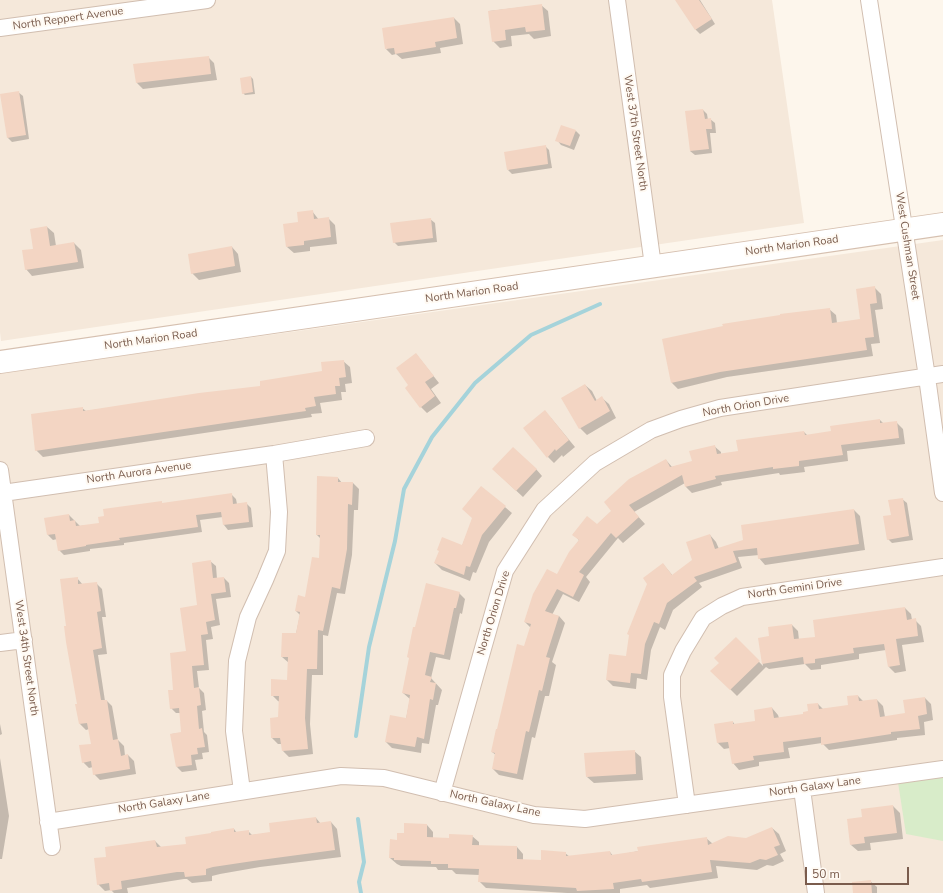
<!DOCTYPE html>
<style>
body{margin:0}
#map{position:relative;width:943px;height:893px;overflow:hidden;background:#fdf6ec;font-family:"Nunito Sans",sans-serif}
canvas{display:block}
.scale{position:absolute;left:805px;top:867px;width:104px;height:18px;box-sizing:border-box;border:2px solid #7a5c4d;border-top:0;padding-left:5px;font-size:12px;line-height:14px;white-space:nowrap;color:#7a5c4d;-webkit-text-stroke:3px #fffaf3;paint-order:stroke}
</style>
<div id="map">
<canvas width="943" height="893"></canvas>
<div class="scale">50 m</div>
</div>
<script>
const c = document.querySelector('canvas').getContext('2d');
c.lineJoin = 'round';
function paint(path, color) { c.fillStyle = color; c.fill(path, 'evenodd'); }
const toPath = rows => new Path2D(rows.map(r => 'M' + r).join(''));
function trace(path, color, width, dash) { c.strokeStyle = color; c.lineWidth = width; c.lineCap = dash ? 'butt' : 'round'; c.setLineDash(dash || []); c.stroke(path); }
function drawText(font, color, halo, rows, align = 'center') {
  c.font = font + ' "Nunito Sans",sans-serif'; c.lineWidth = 4; c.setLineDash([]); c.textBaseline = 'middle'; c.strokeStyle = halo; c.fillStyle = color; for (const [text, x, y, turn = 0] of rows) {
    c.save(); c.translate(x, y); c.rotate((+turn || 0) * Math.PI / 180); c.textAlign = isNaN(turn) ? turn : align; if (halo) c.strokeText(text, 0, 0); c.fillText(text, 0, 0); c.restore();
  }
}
paint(toPath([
 [0,0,772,0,804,223,1,341,0,332],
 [943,240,943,893,0,893,0,373]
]), '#f5e8da');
paint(toPath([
 [943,769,943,841,906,834,897,776]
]), '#d8ecc9');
paint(toPath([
 [676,0,700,0,715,24,700,34,696,30],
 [541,5,548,11,551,36,534,39,529,34,511,36,512,46,500,48,493,41,489,11],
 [454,18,460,24,463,44,440,48,441,53,402,59,396,54,392,55,386,49],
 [208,57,214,63,217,80,143,89,137,83,135,65],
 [251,77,253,79,255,94,245,95,243,93],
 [18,92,23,96,29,139,12,142,8,138,1,95],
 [703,110,707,114,708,120,710,119,715,123,716,133,710,133,712,153,695,155,690,151],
 [576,131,580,135,574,150,561,145,557,140],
 [545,146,549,150,552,168,512,174,508,170],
 [312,211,319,220,328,218,335,225,337,244,310,247,310,251,294,253,287,247,300,223],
 [430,219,435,223,437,242,398,246,394,242],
 [47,227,54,233,56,246,74,243,81,250,84,268,32,276,26,269,34,249],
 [232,247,238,254,241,272,199,280,192,273],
 [874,287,881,294,883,309,875,310,880,343,871,344,873,356,727,377,678,389,672,383,663,340,829,309,836,315,837,323,861,320],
 [416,354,439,383,431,389,441,403,427,413,421,407,410,385],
 [343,361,350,367,352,383,345,384,346,392,341,392,342,400,320,403,322,413,311,414,312,417,43,457,36,450,82,408,86,411,262,387,323,372],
 [585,385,592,391,597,401,602,398,609,404,616,418,587,435,580,428],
 [551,418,575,447,563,457,562,455,554,463,548,457],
 [880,420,884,424,896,422,903,429,905,444,847,451,848,461,804,467,805,472,780,475,779,473,721,482,722,485,692,493,686,487,685,483,634,512,645,524,623,543,618,538,586,577,590,582,579,602,563,594,552,615,559,616,565,623,552,662,556,665,549,696,545,696,535,738,532,737,523,780,499,775,493,769,496,755,492,752,531,628,525,622,558,576,579,540,573,534,597,525,666,460,672,467,693,462,714,446,721,452,721,455,739,452,804,432,808,436,832,432],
 [493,469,536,469,542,476,523,497],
 [338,478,342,483,353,483,359,489,358,510,354,510,352,555,345,594,337,593,328,636,323,635,323,675,312,675,310,724,313,754,289,757,283,751,282,744,278,744,272,738,279,718,280,702,278,701,272,695,288,681,289,663,282,657,296,634,300,615,296,611,306,598,320,559,321,539,317,535],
 [481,487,512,513,489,542,476,573,473,572,470,581,442,570,435,563,462,546,473,519],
 [231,494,236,499,237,504,246,503,251,508,253,527,228,530,224,525,223,517,200,520,202,532,124,543,124,545,90,549,90,551,64,555,59,550,57,539,53,540,48,535,46,519,69,515,80,526,100,524,161,502,163,504],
 [902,499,907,503,913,540,892,543,888,539,892,516],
 [854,510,860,516,865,550,765,565,759,558,759,555,738,557,742,568,699,583,702,587,673,610,665,630,660,627,651,650,647,680,637,678,636,689,613,686,607,680,627,657,663,564,673,576,693,561,710,535,716,542,719,549],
 [210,561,216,566,217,579,224,578,229,583,231,597,216,599,220,625,211,627,213,639,206,640,209,670,197,671,199,688,204,693,206,710,202,711,204,732,207,735,209,752,202,753,203,759,195,760,197,770,182,772,177,767,171,734,182,733,181,713,176,713,171,708,175,690,187,652],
 [77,578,83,585,96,583,102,589,106,617,102,617,107,654,98,655,105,701,107,701,112,706,118,740,124,746,125,756,128,755,134,761,136,774,100,780,94,774,93,767,89,768,83,762,92,744,89,729,86,730,80,724,78,705,67,627],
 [459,593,465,599,462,614,460,613,450,660,436,657,431,678,442,690,438,705,436,705,429,744,422,743,421,753,392,748,386,742,406,719,410,699,403,693],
 [905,608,911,614,912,620,915,620,921,626,924,642,902,645,906,671,895,673,889,667,886,650,859,654,859,659,821,665,821,669,811,670,805,664,769,669,766,667,737,696,712,671,720,663,736,638,763,666,759,639,770,637,792,625,798,631,799,640,816,638],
 [858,696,864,702,877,700,883,706,885,717,906,714,925,698,931,704,933,720,924,722,925,735,897,738,897,740,829,750,822,743,788,748,790,758,759,762,759,766,739,770,733,763,730,748,724,749,718,743,715,725,733,722,735,725,757,722,772,708,778,715,779,718,804,715,818,704,823,709,849,706],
 [0,724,2,734,0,735],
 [634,751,641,757,643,780,594,783,587,777],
 [0,758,9,816,2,859,0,859],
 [893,806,900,813,903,839,870,843,871,850,858,851,851,845,863,818],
 [316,818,321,824,331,822,337,829,341,857,260,867,220,874,212,876,212,881,192,883,187,879,184,879,127,888,128,893,114,893,111,890,105,891,98,884,107,858,155,841,162,848,187,845,234,829,237,833,248,831,252,835,271,833],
 [427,825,433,832,433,838,450,839,472,836,479,842,479,846,517,847,523,854,523,860,542,861,565,853,570,857,610,852,613,856,706,838,713,844,746,839,772,828,779,834,786,851,780,854,784,861,773,866,767,865,757,870,716,866,718,878,650,888,647,885,620,889,620,893,567,893,486,888,479,881,479,875,456,874,452,870,438,870,436,867,401,866,397,864,390,858,398,841,405,835],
 [870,881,877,887,877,893,854,893]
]), '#0003');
trace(toPath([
 [356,736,369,647,395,541,404,489,432,437,475,383,531,335,600,304],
 [358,819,364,862,359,882,361,893]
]), '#a5d3da', 4);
paint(toPath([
 [675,0,699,0,712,19,695,30],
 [542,4,545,30,526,32,525,27,505,30,506,40,492,42,488,11],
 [454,17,457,38,435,42,436,47,395,54,394,48,385,49,382,28],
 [209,56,211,74,136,83,133,64],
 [251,76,253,92,242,94,240,78],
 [19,91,26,135,7,138,0,94],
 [703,109,705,119,711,118,712,129,706,129,709,149,690,151,685,111],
 [561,125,576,130,570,146,555,141],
 [546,145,548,164,507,170,504,152],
 [313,210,314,219,329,217,331,237,304,241,304,245,286,247,283,224,298,222,297,212],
 [431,218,433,238,393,243,390,223],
 [47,226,50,246,74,242,78,262,25,270,22,250,33,249,30,229],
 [232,246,235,266,191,274,188,254],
 [875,286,877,303,870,304,874,337,865,338,867,350,720,372,671,383,662,339,723,326,722,324,780,315,780,314,830,308,832,323,860,319,856,289],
 [416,353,434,376,425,382,435,396,420,408,405,388,408,385,396,368],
 [344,360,346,377,339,378,340,386,335,386,336,394,314,397,316,406,305,408,306,411,35,451,31,414,83,407,83,411,199,393,260,386,260,381,322,371,321,362],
 [585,384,595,401,602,396,610,411,579,429,561,398],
 [545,410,569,440,556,451,555,449,547,458,523,428],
 [880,419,880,423,897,421,899,438,841,445,843,455,799,461,799,466,773,469,773,467,715,476,716,479,685,487,682,475,629,505,639,517,616,538,611,533,579,572,584,575,573,597,557,589,545,611,559,616,546,657,550,658,542,691,539,690,529,732,526,731,517,774,492,769,495,753,491,752,496,729,497,729,517,644,524,646,531,624,524,622,533,594,547,569,557,574,569,552,579,540,572,535,587,516,597,524,611,511,604,502,629,479,666,459,670,467,692,461,689,451,715,445,717,454,738,451,736,440,804,431,805,435,831,431,830,426],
 [513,447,537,469,516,491,492,469],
 [317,476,338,477,338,482,353,482,352,505,348,504,347,549,340,589,332,587,323,631,318,630,317,669,307,669,305,718,308,749,282,751,280,738,271,738,270,718,278,717,279,696,271,696,271,679,287,680,288,657,281,657,282,633,296,633,300,612,295,611,298,595,305,597,312,557,319,558,320,535,316,535],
 [481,486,506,506,482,535,470,567,466,566,464,575,434,563,439,551,437,550,442,537,462,545,472,518,462,509],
 [232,493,233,504,247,502,249,522,223,525,221,512,196,515,198,527,119,538,120,540,86,545,86,546,58,551,55,534,47,535,44,518,69,514,70,521,75,520,76,526,99,523,98,517,104,516,103,509,162,501,162,503],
 [903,498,909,536,887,540,883,516,891,515,888,500],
 [854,509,859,544,758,559,757,548,733,551,737,562,694,577,697,581,667,603,659,624,654,622,645,644,641,674,631,673,630,683,606,680,609,654,626,656,629,635,627,634,647,584,643,578,663,563,672,575,692,560,686,542,710,534,715,549,743,540,741,525],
 [211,560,213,578,224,577,226,592,211,594,215,620,206,622,208,634,201,635,204,665,192,666,194,688,199,687,201,705,197,706,199,729,202,728,205,747,197,748,198,754,191,755,192,765,176,767,170,734,181,732,179,708,170,709,168,690,173,690,170,653,186,651,180,608,197,605,192,563],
 [78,577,78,584,97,582,101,611,97,612,102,648,93,650,101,700,107,700,113,740,118,739,121,756,128,754,130,769,93,775,91,761,82,763,79,745,91,744,87,723,79,724,75,704,77,704,66,642,64,626,66,626,60,579],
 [426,583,460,592,456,608,454,608,444,655,430,652,425,675,432,677,430,682,436,683,433,700,430,699,424,739,417,737,415,747,385,742,390,715,406,718,410,695,402,693,409,658,407,657,413,627,415,627],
 [905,607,907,620,916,618,918,636,896,639,900,665,888,667,884,644,853,648,854,653,815,659,815,663,804,664,803,657,762,664,758,638,769,636,768,627,792,624,794,639,815,637,813,620],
 [736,637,760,661,730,690,710,671,719,663,714,658],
 [858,695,859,701,877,699,880,717,905,713,903,700,925,697,927,714,918,716,920,729,891,732,891,734,821,745,821,737,783,742,784,752,753,756,754,760,732,764,728,742,717,743,714,724,733,721,733,724,755,721,754,710,772,707,774,718,803,714,803,712,808,711,807,704,818,703,819,709,848,705,847,696],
 [635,750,636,774,586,777,584,753],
 [893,805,897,833,864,837,865,843,850,845,847,819,862,817,861,809],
 [316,817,317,823,331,821,335,850,253,861,213,867,206,869,206,875,185,877,184,872,177,872,121,881,122,889,110,891,109,883,97,885,94,858,106,857,105,847,155,840,157,847,186,844,185,837,211,833,211,832,234,828,234,832,249,830,249,835,270,832,269,823],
 [404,823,427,824,427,837,449,838,449,834,473,835,472,845,517,846,517,859,541,860,541,850,566,852,566,856,610,851,611,855,638,851,637,847,707,837,708,845,728,836,746,838,772,827,780,845,774,847,778,855,766,860,760,859,750,863,710,860,712,872,642,882,641,879,613,883,614,889,577,891,576,888,478,882,479,869,448,868,448,864,431,864,431,861,394,860,394,858,389,858,390,839,397,840,397,833,404,833],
 [871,880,872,893,853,893,852,882]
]), '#f3d5c3');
const minor = toPath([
 [617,0,653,266],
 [869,0,927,377,943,493],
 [0,28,207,0],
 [0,470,52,847],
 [3,493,274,454,366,438],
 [0,643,24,640],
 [802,789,816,893],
 [242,791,234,731,237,661,248,617,265,580,277,551,279,512,274,454],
 [442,793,505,571,544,510,595,463,651,430,681,419,720,408,943,374],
 [687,805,672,697,672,675,683,651,703,618,722,606,742,597,943,567],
 [48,822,341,776,384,778,534,815,585,819,943,769]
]);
const secondary = toPath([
 [0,362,943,224]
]);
trace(minor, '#d1beb0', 18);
trace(secondary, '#d6c0b0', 24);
trace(minor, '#fff', 16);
trace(secondary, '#fff', 22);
drawText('11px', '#7a5c4d', '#fffaf3', [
 ["North Reppert Avenue",68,19,-8],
 ["West 37th Street North",635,133,82],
 ["North Marion Road",792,246,-8],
 ["West Cushman Street",907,246,81],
 ["North Marion Road",472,293,-8],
 ["North Marion Road",151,340,-8],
 ["North Orion Drive",746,406,-10],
 ["North Aurora Avenue",139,473,-8],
 ["North Gemini Drive",795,589,-8],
 ["North Orion Drive",494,613,-73],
 ["West 34th Street North",26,658,82],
 ["North Galaxy Lane",815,787,-8],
 ["North Galaxy Lane",164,803,-9],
 ["North Galaxy Lane",495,804,12]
]);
</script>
